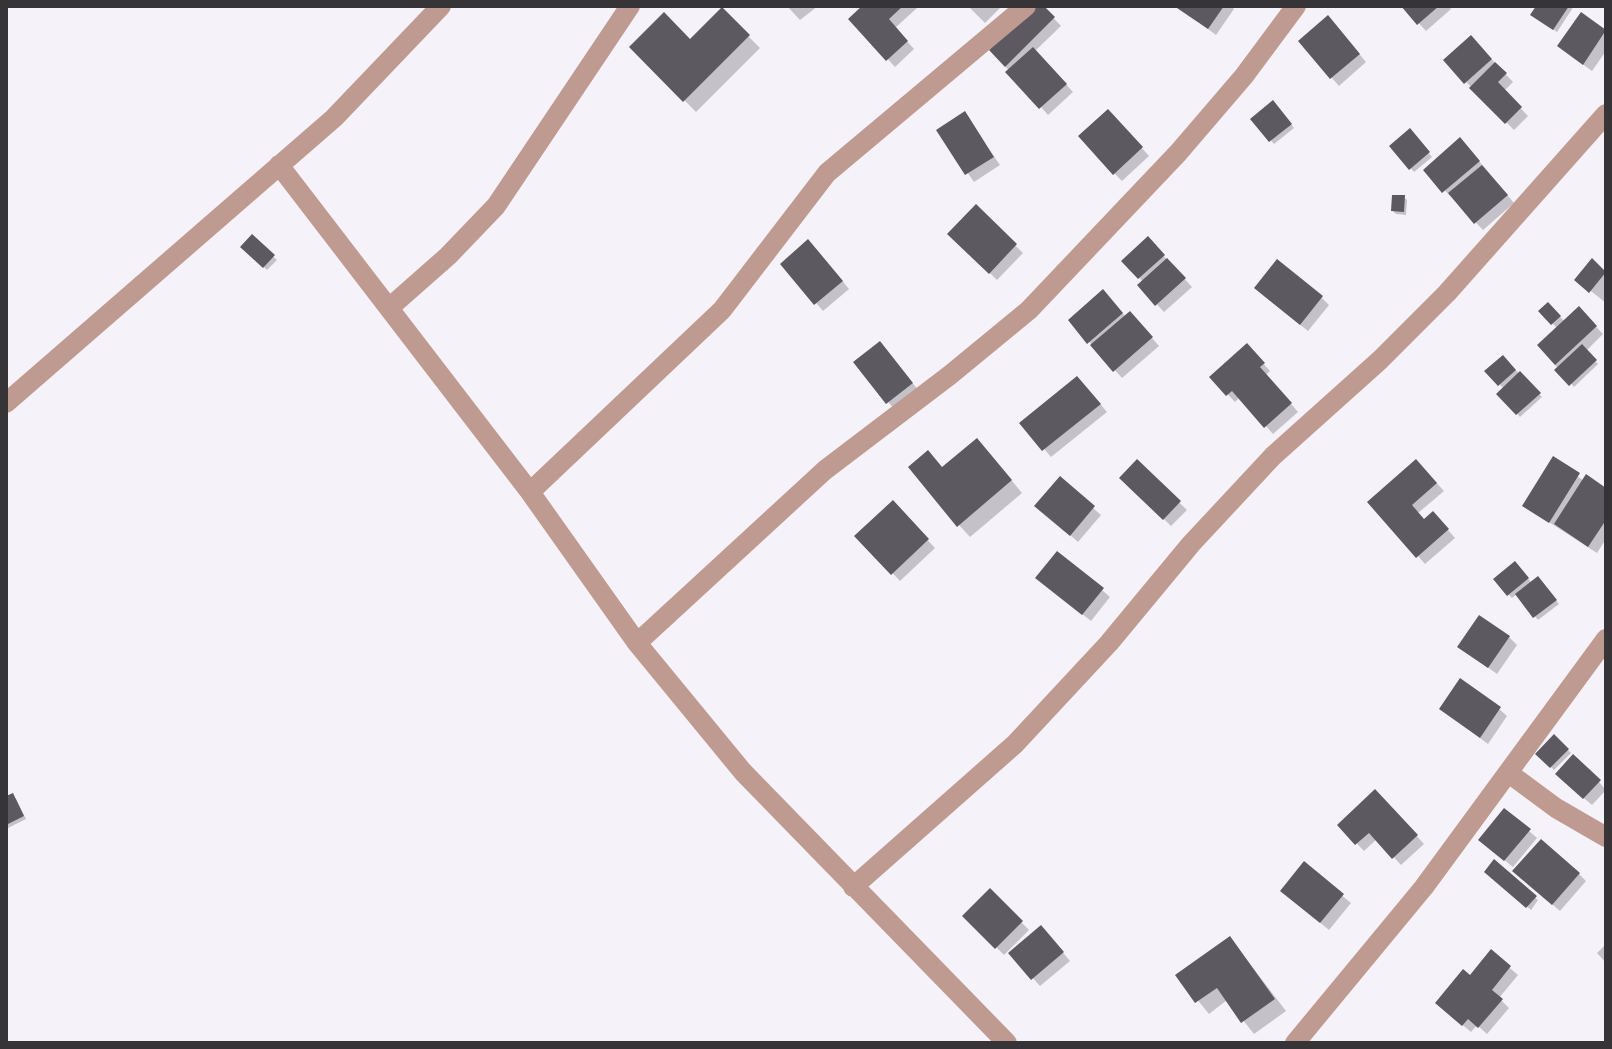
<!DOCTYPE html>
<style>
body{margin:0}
#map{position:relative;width:1612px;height:1049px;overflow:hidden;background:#f6f2fa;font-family:"Open Sans",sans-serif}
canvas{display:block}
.frame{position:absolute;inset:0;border:8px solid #363437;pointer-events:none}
</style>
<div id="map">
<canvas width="1612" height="1049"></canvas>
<div class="frame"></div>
</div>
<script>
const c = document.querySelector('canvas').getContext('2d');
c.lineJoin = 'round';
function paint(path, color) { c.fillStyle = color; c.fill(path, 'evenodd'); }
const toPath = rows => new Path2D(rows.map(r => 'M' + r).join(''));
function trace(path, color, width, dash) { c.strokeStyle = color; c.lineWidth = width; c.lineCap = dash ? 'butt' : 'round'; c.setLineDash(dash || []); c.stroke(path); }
paint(toPath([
 [787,6,818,6,800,20],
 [865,6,917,8,895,28,914,49,895,67,851,19],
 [968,6,1002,6,985,23],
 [1036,6,1042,6,1061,26,1035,51,1073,92,1048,115,991,50],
 [1177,6,1231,6,1234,9,1216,35],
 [1403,6,1449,6,1451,9,1426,31],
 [1538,6,1574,6,1557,32,1536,18],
 [722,10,760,48,696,112,632,47,690,41],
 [1581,15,1606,32,1606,51,1592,71,1567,53],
 [1335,25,1366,62,1339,86,1300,42],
 [1478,45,1513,82,1504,91,1528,116,1514,130,1466,82],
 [1276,106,1294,128,1274,144,1252,119],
 [964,114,1000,165,974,182,938,130],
 [1116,119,1149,156,1122,181,1114,173],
 [1410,131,1432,157,1414,172,1391,146],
 [1468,148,1514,203,1483,230,1425,170],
 [1404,197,1407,200,1406,215,1396,214,1393,211],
 [976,207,1023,253,997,280,950,234],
 [252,237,277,260,267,270,243,247],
 [1148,239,1192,287,1164,312,1140,286,1143,282,1124,261],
 [816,249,849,289,823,311,783,264],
 [1592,261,1606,273,1606,303,1577,280],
 [1264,296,1322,298,1329,305,1308,331],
 [1111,300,1126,317,1137,321,1159,346,1122,378,1070,321],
 [1548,304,1565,322,1579,309,1603,334,1586,351,1598,364,1574,387,1539,346,1558,329,1540,311],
 [880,343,919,391,895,410,855,363],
 [1247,346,1270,371,1266,375,1298,412,1273,434,1240,397,1235,402,1211,377],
 [1503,357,1542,397,1520,417,1499,394,1504,389,1487,371],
 [1085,386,1107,412,1051,457,1022,423],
 [988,452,1022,493,970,537,959,525,943,469],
 [1554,459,1584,481,1606,490,1606,539,1597,553,1524,506],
 [1137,462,1187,510,1171,526,1122,478],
 [1424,469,1444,491,1418,513,1425,521,1440,521,1455,538,1425,564,1370,502],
 [1060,479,1101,515,1078,542,1045,513],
 [892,502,935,548,900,581,857,536],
 [1514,564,1532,583,1541,582,1559,604,1538,620,1517,594,1512,598,1496,580],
 [1045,585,1102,590,1110,597,1091,621],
 [1509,637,1517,645,1497,674,1460,647],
 [1441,709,1499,709,1507,716,1488,744],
 [1554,737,1571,753,1554,770,1538,754],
 [1565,782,1599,782,1606,790,1592,805],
 [1375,791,1424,844,1401,865,1377,839,1364,851,1339,825],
 [6,799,16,799,26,819,6,829],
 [1529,831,1537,838,1513,867,1488,847],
 [1494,862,1538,900,1531,910,1486,872],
 [1304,864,1351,903,1329,930,1290,898],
 [1579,874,1586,881,1560,911,1523,879],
 [990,891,1029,930,1004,955,965,916],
 [1048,935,1070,961,1040,986,1011,954],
 [1230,938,1286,1011,1254,1034,1227,1000,1209,1014,1178,976],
 [1606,944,1606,963,1597,953],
 [1491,952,1518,975,1499,998,1509,1008,1487,1034,1477,1025,1471,1032,1445,1010]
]), '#0003');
paint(toPath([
 [862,6,903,6,889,19,908,41,886,61,848,19],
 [1033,6,1044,6,1055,17,1005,67,989,50],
 [1174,6,1224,6,1208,29],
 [1401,6,1439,6,1417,25],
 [1536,6,1569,6,1553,30,1530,15],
 [722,7,750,35,683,102,629,47,664,12,690,39],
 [1581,12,1606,30,1583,65,1557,46],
 [1328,15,1360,54,1330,79,1298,41],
 [1471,35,1492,59,1464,84,1443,60],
 [1033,47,1067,84,1039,109,1005,72],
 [1495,62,1507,73,1498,82,1522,107,1505,124,1469,88],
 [1273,100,1292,124,1269,142,1250,119],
 [1108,109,1143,147,1113,175,1078,136],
 [965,111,994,157,965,175,936,130],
 [1410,128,1430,152,1409,170,1389,146],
 [1460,137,1480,161,1442,193,1423,170],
 [1482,165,1508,195,1474,224,1448,193],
 [1392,195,1405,195,1404,212,1391,211],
 [976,204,1017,244,989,274,947,234],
 [252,234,275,255,263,268,240,247],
 [1148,236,1165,255,1138,279,1121,261],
 [808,239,843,281,814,305,780,264],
 [1167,258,1186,278,1155,306,1137,285],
 [1592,258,1606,272,1589,293,1574,280],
 [1277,259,1323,296,1300,325,1254,288],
 [1103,289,1123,313,1087,344,1068,320],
 [1548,302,1561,316,1551,325,1538,311],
 [1579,306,1597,326,1555,365,1537,345],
 [1130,311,1153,337,1113,372,1090,345],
 [880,341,913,383,886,404,853,362],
 [1247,343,1265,363,1260,367,1292,403,1264,428,1232,391,1226,396,1209,377],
 [1582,344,1597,360,1569,386,1554,370],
 [1503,355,1516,370,1498,386,1484,371],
 [1520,371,1541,393,1516,415,1496,394],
 [1077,376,1101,404,1042,451,1019,423],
 [977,438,1012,480,957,527,908,467,928,450,942,467],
 [1553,456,1580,473,1549,523,1522,506],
 [1137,459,1181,501,1163,520,1119,478],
 [1416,459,1437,483,1412,505,1424,519,1433,511,1449,529,1416,558,1367,502],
 [1586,474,1606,488,1606,520,1588,547,1554,524],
 [1060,476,1095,506,1070,536,1034,506],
 [893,500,929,539,891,575,854,536],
 [1057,551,1104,588,1082,615,1035,578],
 [1515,561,1529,578,1507,596,1493,579],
 [1538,576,1557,600,1533,618,1515,594],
 [1479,615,1510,636,1488,668,1457,647],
 [1460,678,1501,707,1480,738,1439,709],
 [1554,734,1569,749,1550,768,1535,754],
 [1573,754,1601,780,1583,799,1555,774],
 [1375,789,1418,835,1392,859,1369,833,1355,845,1337,825],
 [13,793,24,816,6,825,6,796],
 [1504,808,1531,829,1504,861,1478,840],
 [1541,839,1580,873,1552,905,1512,871],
 [1494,859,1537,896,1526,908,1484,872],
 [1304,861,1344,894,1320,923,1280,891],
 [990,888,1023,921,995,949,962,916],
 [1041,925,1064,952,1031,980,1008,953],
 [1230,936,1275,999,1241,1023,1217,988,1195,1003,1175,975],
 [1491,949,1511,966,1492,990,1503,999,1478,1028,1468,1019,1462,1026,1435,1003,1463,969,1470,975]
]), '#5d5960');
trace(toPath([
 [279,165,530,492,637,643,743,772,1007,1043],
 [389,308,448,256,496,206,630,6],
 [6,403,334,118,441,6],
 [530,492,722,310,827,173,1026,6],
 [637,643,825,470,950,375,1029,310,1178,153,1244,76,1296,6],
 [1510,774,1556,808,1606,837],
 [853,887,1015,744,1109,643,1191,544,1273,456,1380,360,1447,293,1606,114],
 [1295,1043,1424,887,1606,639]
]), '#bf9a90', 20);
</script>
